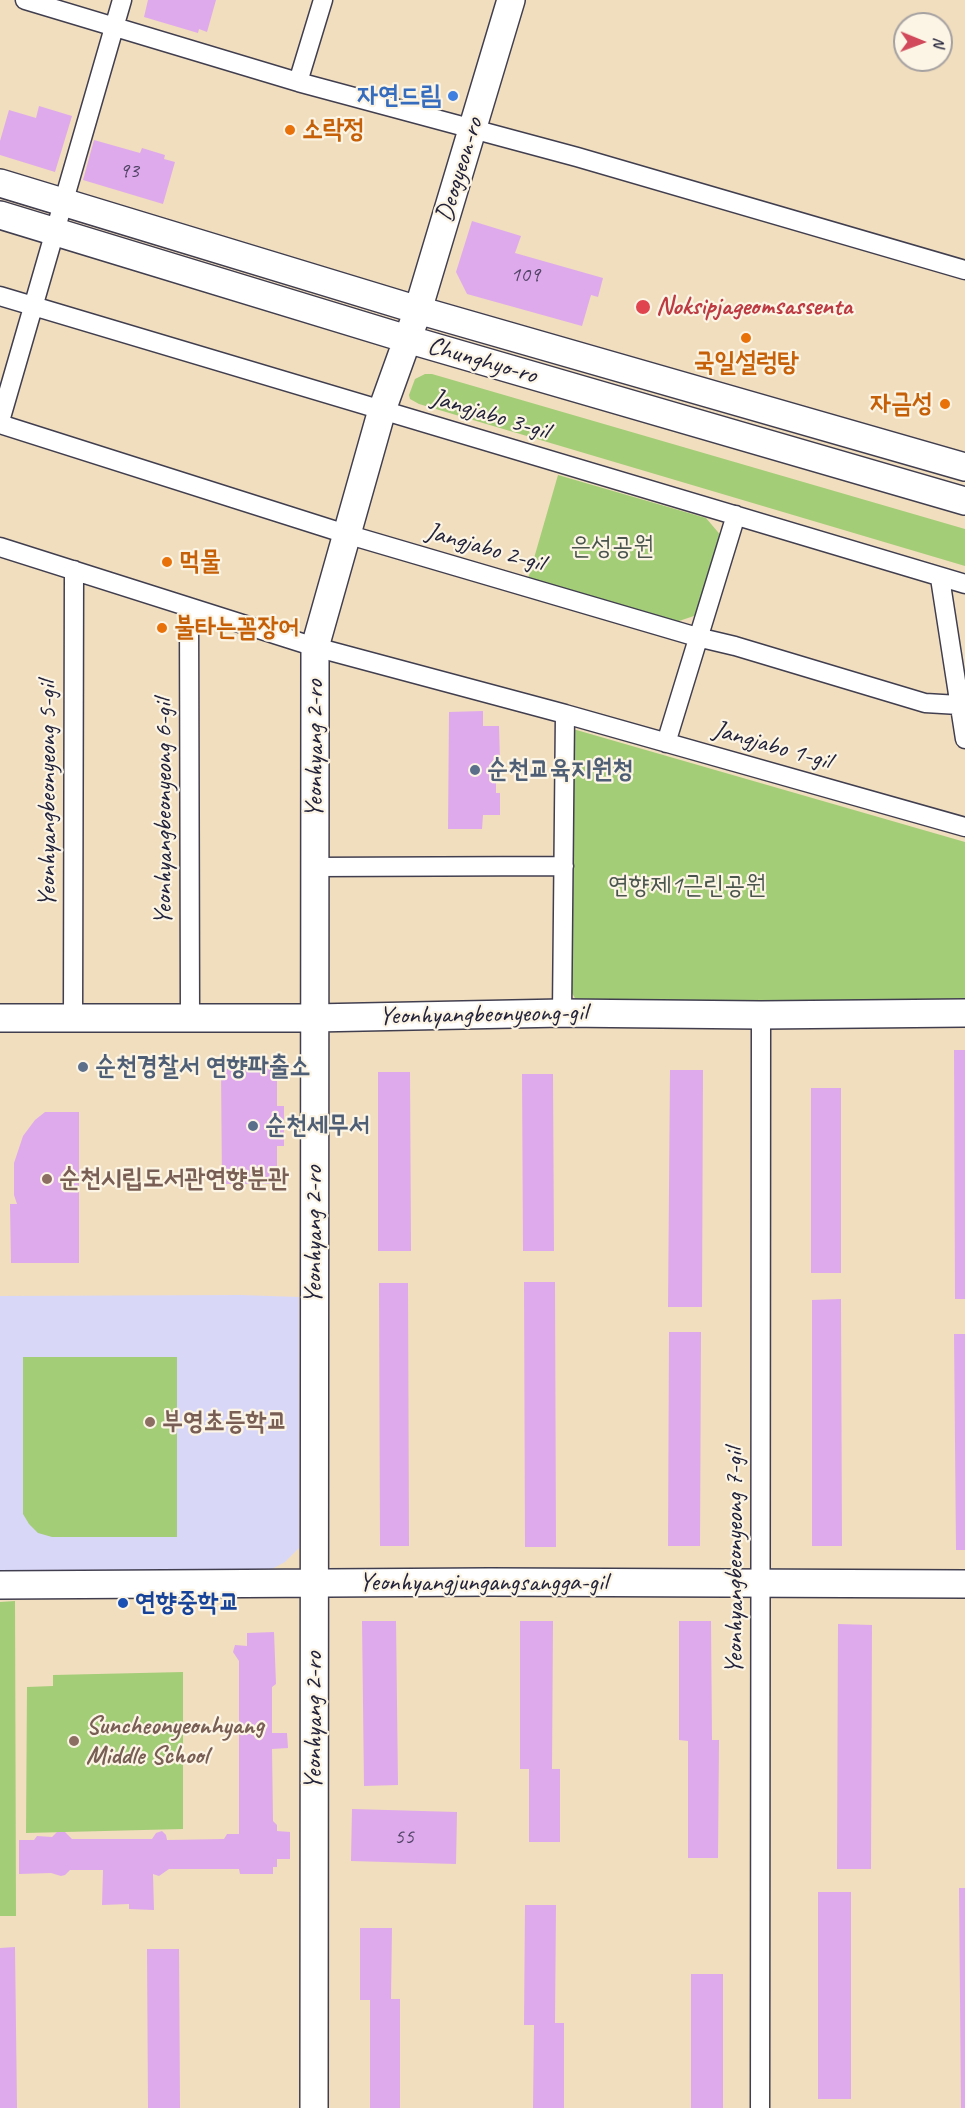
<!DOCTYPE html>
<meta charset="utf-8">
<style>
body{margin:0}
#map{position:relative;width:965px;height:2108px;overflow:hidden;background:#f1debe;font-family:Caveat,sans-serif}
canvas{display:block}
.north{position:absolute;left:893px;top:12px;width:60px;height:60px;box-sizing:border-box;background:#fcf5e5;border:2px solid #a5a1a1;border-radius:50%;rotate:91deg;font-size:16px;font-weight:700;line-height:24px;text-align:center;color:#22223b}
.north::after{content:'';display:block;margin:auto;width:21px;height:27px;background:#d1495b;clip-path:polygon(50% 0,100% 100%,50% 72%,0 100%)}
</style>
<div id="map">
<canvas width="965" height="2108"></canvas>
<div class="north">N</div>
</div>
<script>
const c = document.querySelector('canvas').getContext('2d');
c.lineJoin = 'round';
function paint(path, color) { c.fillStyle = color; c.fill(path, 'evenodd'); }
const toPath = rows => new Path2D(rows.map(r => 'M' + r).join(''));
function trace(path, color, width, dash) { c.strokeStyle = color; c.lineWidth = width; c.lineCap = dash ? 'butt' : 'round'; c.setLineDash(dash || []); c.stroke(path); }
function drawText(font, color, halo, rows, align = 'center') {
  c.font = font + ' Caveat,"Poor Story",sans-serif'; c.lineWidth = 4.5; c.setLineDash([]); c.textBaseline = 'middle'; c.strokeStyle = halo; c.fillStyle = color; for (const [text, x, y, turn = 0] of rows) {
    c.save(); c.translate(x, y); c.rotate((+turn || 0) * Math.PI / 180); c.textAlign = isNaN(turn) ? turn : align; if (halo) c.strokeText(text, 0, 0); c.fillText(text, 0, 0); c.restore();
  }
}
paint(toPath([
 [240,1295,299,1297,299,1548,285,1562,270,1570,0,1571,0,1296]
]), '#d9d7f8');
paint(toPath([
 [425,374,432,374,965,529,965,566,419,404,410,399,409,395,415,379],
 [558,475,706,518,723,538,700,614,676,622,528,579],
 [573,729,965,842,965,1004,579,1005,569,988],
 [23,1357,177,1357,177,1537,52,1537,38,1533,29,1524,23,1514],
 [15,1601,16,1916,0,1916,0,1602],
 [183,1672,183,1829,26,1833,27,1687,53,1686,53,1675]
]), '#a4cd78');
paint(toPath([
 [148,0,216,0,207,32,199,29,198,33,144,17],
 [39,106,72,116,55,172,0,155,0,141,9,110,36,118],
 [94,140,140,153,142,148,165,155,164,159,175,162,163,204,83,180],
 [472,221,521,236,515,253,603,278,598,297,591,295,582,326,467,294,456,272],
 [483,711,483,726,499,726,500,762,503,768,500,775,496,777,496,793,500,793,500,815,483,815,482,829,448,829,449,712],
 [954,1050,965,1050,965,1299,955,1299],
 [277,1068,277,1106,284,1106,284,1146,277,1146,277,1184,222,1184,221,1069],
 [670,1070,703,1070,702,1307,668,1307],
 [378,1072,410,1072,411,1251,378,1251],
 [522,1074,553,1074,554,1251,523,1251],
 [811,1088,841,1088,841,1273,811,1273],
 [45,1112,79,1112,79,1263,11,1263,10,1204,17,1204,14,1195,14,1163,23,1136,35,1120],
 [524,1282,555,1282,556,1547,525,1547],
 [379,1283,408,1283,409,1546,380,1546],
 [841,1299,842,1546,812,1546,812,1300],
 [669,1332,701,1332,700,1546,668,1546],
 [954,1334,965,1334,965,1550,956,1550],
 [362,1621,396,1621,398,1785,364,1786],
 [520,1621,553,1621,552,1769,560,1769,560,1842,529,1842,529,1769,520,1769],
 [679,1621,711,1621,712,1740,719,1740,718,1858,688,1858,688,1741,679,1740],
 [838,1624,872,1625,871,1869,837,1869],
 [274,1632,276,1684,272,1687,272,1733,287,1733,288,1748,272,1749,273,1821,277,1825,277,1831,290,1832,290,1859,277,1859,277,1867,273,1867,273,1874,240,1874,239,1869,169,1869,159,1876,153,1874,154,1910,129,1909,129,1904,102,1905,103,1870,70,1870,65,1875,61,1876,51,1873,19,1874,19,1840,34,1840,37,1836,52,1837,57,1832,65,1832,72,1839,152,1839,156,1833,162,1831,166,1835,167,1840,224,1839,227,1834,239,1834,239,1661,233,1652,235,1645,247,1646,247,1633],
 [352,1809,457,1812,456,1864,351,1861],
 [959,1888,965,1888,965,2108,961,2108],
 [818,1892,851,1892,851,2099,818,2099],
 [525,1905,556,1905,555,2023,564,2023,564,2108,533,2108,534,2025,524,2025],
 [360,1928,392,1928,391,1999,400,1999,400,2108,370,2108,370,2000,360,2000],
 [15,1947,17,2108,0,2108,0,1948],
 [147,1949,179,1949,180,2108,148,2108],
 [691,1974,723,1974,723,2108,691,2108]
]), '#deaaec');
const street = toPath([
 [25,0,298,82,577,157,965,270],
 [298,82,323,0],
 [0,296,965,584],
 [0,421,122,0],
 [0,424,346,534,697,637,735,646,925,703,959,705],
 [0,547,315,647,565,714,562,1013],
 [940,578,965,739],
 [189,607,190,1017],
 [565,714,965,827],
 [666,743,736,515],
 [314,867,564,866],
 [73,1018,74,570],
 [760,2108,761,1015]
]);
const secondary = toPath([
 [0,183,418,310,965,467],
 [0,215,407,339,965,501],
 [0,1018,314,1018,562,1013,761,1015,965,1013],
 [0,1585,490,1582,965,1584],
 [314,2108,315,647,382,410,418,310,511,0]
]);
trace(street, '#413e4f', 21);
trace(secondary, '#413e4f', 30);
trace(street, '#fff', 18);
trace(secondary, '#fff', 27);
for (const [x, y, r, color] of [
 [453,96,6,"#3f7fe0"],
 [290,130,6,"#e8710a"],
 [643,307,8,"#e0444e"],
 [746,338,6,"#e8710a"],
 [945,404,6,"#e8710a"],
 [167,562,6,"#e8710a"],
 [162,628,6,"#e8710a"],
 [475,770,6,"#5c6f8a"],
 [83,1067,6,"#5c6f8a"],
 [253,1126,6,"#5c6f8a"],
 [47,1179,6,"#8d6e63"],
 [150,1422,6,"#8d6e63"],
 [123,1603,6,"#1a4fb4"],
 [74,1741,6,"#8d6e63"]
]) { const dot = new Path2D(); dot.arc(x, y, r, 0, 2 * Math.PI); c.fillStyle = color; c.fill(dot); trace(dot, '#fcf5e5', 2); }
drawText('22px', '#514467', null, [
 ["93",129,171],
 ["109",525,275],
 ["55",404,1837]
]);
drawText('bold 26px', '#366cbe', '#fcf5e5', [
 ["자연드림",441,96]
], 'right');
drawText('bold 26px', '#c56008', '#fcf5e5', [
 ["소락정",302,130],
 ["국일설렁탕",746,363,"center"],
 ["자금성",933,404,"right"],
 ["먹물",179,562],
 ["불타는꼼장어",174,628]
], 'left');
drawText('26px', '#22223b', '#fcf5e5', [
 ["Deogyeon-ro",460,170,-73],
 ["Chunghyo-ro",482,361,16],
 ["Jangjabo 3-gil",490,415,17],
 ["Jangjabo 2-gil",485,548,16],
 ["Jangjabo 1-gil",772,746,16],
 ["Yeonhyang 2-ro",315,749,-90],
 ["Yeonhyangbeonyeong 5-gil",48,794,-90],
 ["Yeonhyangbeonyeong 6-gil",164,812,-90],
 ["Yeonhyangbeonyeong-gil",483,1015,-1],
 ["Yeonhyang 2-ro",314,1235,-90],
 ["Yeonhyangbeonyeong 7-gil",735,1561,-90],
 ["Yeonhyangjungangsangga-gil",483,1583],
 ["Yeonhyang 2-ro",314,1721,-90]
]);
drawText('bold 26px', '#be3a42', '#fcf5e5', [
 ["Noksipjageomsassenta",656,307]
], 'left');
drawText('26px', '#49554d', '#fcf5e5', [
 ["은성공원",612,547],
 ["연향제1근린공원",687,886]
]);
drawText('bold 26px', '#4e5e75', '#fcf5e5', [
 ["순천교육지원청",487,770],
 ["순천경찰서 연향파출소",95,1067],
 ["순천세무서",265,1126]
], 'left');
drawText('bold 26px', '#785e54', '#fcf5e5', [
 ["순천시립도서관연향분관",59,1179],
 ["부영초등학교",162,1422],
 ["Suncheonyeonhyang",86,1726],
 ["Middle School",86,1756]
], 'left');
drawText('bold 26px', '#164399', '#fcf5e5', [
 ["연향중학교",135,1603]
], 'left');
</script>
